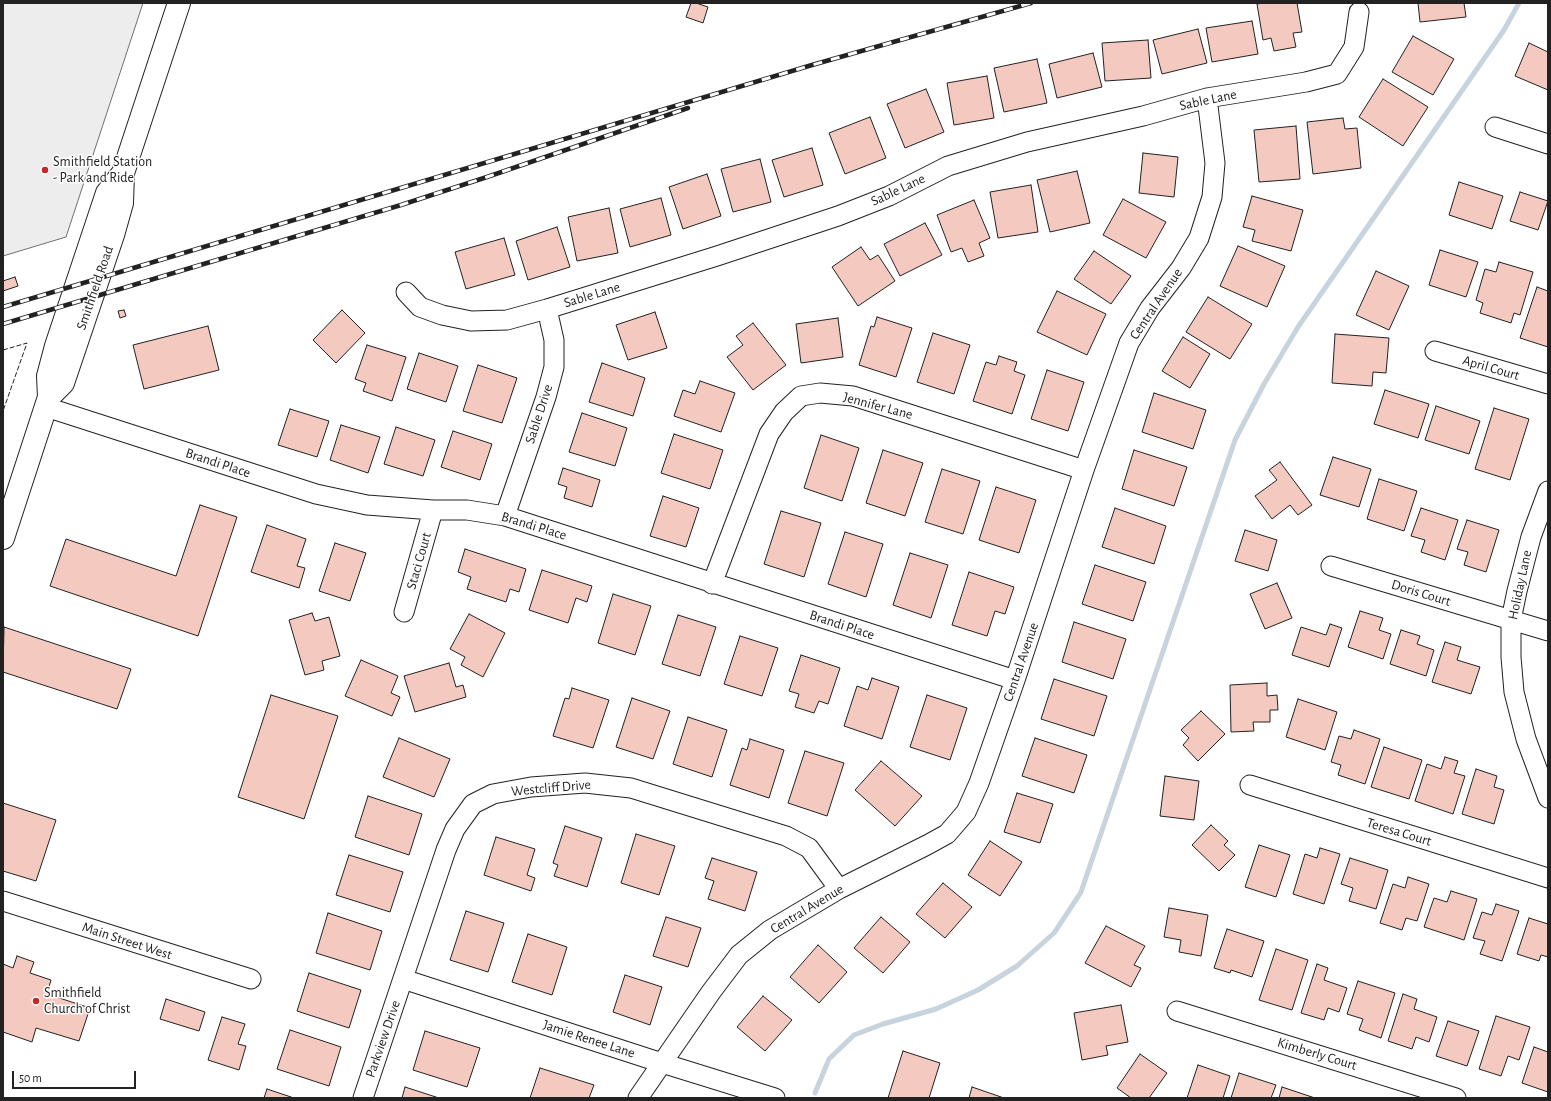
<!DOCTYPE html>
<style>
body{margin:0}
#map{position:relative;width:1551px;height:1101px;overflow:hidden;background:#fff;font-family:"Alegreya Sans",sans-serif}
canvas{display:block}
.frame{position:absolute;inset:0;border:4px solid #222;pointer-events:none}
.scale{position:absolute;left:12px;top:1071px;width:124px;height:18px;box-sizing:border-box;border:2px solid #222;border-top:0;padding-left:5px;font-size:12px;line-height:14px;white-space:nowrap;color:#222;-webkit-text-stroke:3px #fff;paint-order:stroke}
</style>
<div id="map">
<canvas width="1551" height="1101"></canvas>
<div class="frame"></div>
<div class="scale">50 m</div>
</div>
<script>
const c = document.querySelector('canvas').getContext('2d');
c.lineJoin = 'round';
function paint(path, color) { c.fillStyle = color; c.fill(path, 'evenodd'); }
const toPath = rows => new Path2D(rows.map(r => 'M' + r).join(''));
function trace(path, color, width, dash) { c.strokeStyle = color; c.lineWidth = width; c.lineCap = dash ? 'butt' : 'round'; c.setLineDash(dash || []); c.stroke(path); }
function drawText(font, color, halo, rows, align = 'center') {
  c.font = font + ' "Alegreya Sans",sans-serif'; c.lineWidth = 3; c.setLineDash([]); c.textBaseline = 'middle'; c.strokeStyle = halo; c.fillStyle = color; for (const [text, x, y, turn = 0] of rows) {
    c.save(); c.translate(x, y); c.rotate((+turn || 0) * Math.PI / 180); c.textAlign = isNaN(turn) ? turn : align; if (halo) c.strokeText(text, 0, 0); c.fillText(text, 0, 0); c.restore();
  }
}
const parking = toPath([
 [3,3,143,3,66,237,3,256,3,3]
]);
paint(parking, '#ededed');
trace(parking, '#6f6f6f', 1);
trace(toPath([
 [815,1093,829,1059,854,1035,883,1024,936,1009,978,990,1017,966,1054,933,1081,892,1235,440,1264,384,1298,327,1504,30,1519,3]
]), '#c7d3dd', 5);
const building = toPath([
 [691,3,696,3,708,7,703,23,686,17,691,3],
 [1263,3,1297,3,1302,32,1293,33,1296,47,1274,51,1271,38,1263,40,1257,4,1263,3],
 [1418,3,1464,3,1466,17,1420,22,1418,3],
 [1252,21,1258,54,1212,62,1206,28,1252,21],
 [1198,29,1207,63,1162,74,1153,40,1198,29],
 [1413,36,1454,59,1433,95,1392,72,1413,36],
 [1148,40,1151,78,1105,81,1102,43,1148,40],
 [1529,43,1548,52,1548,90,1515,76,1529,43],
 [1093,53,1102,87,1057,98,1049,64,1093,53],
 [1037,59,1047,103,1004,112,994,68,1037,59],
 [987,76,994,118,954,125,947,83,987,76],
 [1383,79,1428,107,1403,146,1359,117,1383,79],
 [926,89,944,132,905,148,887,104,926,89],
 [870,117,886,158,845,174,829,133,870,117],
 [1343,118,1345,129,1357,128,1361,168,1313,174,1307,122,1343,118],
 [1296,126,1300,179,1259,182,1254,130,1296,126],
 [812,148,823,185,784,197,772,160,812,148],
 [1143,153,1178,157,1174,197,1139,193,1143,153],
 [760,159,771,202,733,212,721,169,760,159],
 [1077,171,1090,223,1050,232,1037,180,1077,171],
 [707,174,721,216,683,229,669,187,707,174],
 [1459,182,1503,196,1492,229,1449,215,1459,182],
 [1031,185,1038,232,998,238,990,192,1031,185],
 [1520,192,1548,201,1538,230,1510,221,1520,192],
 [1252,196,1303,210,1291,251,1252,241,1255,230,1243,227,1252,196],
 [661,198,671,235,630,247,620,209,661,198],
 [1123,199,1166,222,1146,258,1103,235,1123,199],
 [974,200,990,238,979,243,984,256,968,262,962,248,951,252,937,215,974,200],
 [609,208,618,253,577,261,568,217,609,208],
 [925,223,942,255,900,276,884,244,925,223],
 [557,227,570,267,528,280,516,241,557,227],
 [504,238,515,275,466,289,455,252,504,238],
 [1238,246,1285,266,1267,307,1220,286,1238,246],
 [861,247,870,260,878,255,895,281,858,306,832,267,861,247],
 [1440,250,1478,262,1466,297,1429,285,1440,250],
 [1094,251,1131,276,1111,304,1074,279,1094,251],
 [1499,262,1533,272,1520,315,1514,313,1511,323,1480,313,1483,303,1476,300,1485,269,1496,272,1499,262],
 [1376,271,1409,286,1389,330,1356,315,1376,271],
 [15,277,18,286,3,291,3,281,15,277],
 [1537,287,1548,291,1548,347,1520,338,1537,287],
 [1057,291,1106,314,1087,355,1037,332,1057,291],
 [1208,297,1252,324,1230,359,1186,332,1208,297],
 [124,310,126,316,120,318,118,311,124,310],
 [342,310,365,333,336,363,313,340,342,310],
 [655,312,667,348,628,360,616,325,655,312],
 [877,317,912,328,896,377,859,365,871,326,874,327,877,317],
 [838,318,843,357,801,363,796,324,838,318],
 [753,323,786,365,753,390,727,357,743,345,736,336,753,323],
 [208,326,219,370,144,389,133,345,208,326],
 [933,333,970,345,954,394,917,382,933,333],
 [1335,334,1389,338,1386,373,1373,372,1372,386,1332,383,1335,334],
 [1183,337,1210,354,1190,388,1162,371,1183,337],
 [367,345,406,357,392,401,363,391,366,383,355,379,367,345],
 [419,353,458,366,446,402,407,389,419,353],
 [999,356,1017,362,1014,371,1025,375,1012,414,973,401,986,362,996,365,999,356],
 [602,363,645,378,633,416,589,402,602,363],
 [478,365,517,378,502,423,463,411,478,365],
 [1047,370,1084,382,1068,431,1031,419,1047,370],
 [700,381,735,393,721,432,674,416,683,390,695,394,700,381],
 [1385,390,1429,404,1418,438,1374,424,1385,390],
 [1154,393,1206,410,1193,449,1142,432,1154,393],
 [1436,406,1480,421,1469,454,1425,440,1436,406],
 [1494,408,1529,419,1510,480,1475,469,1494,408],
 [290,409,329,421,317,457,278,445,290,409],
 [582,413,627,428,615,466,569,452,582,413],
 [341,425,380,437,368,473,330,460,341,425],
 [396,427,435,440,423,476,384,464,396,427],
 [453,431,492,444,480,480,441,467,453,431],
 [674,434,723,450,710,489,661,473,674,434],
 [821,435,859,448,842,501,804,488,821,435],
 [883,450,923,463,905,516,866,503,883,450],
 [1134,450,1187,467,1174,506,1122,489,1134,450],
 [1333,457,1371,469,1359,507,1320,495,1333,457],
 [1280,462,1312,505,1298,515,1290,505,1272,519,1255,496,1277,480,1269,470,1280,462],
 [563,468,600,480,592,507,564,498,567,487,558,484,563,468],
 [942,469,980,481,963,534,925,522,942,469],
 [1379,479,1417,491,1404,531,1367,519,1379,479],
 [996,487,1036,500,1019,553,979,540,996,487],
 [663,496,699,508,686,547,650,536,663,496],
 [200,505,237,517,198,636,50,586,66,539,176,576,200,505],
 [1115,508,1166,526,1154,564,1102,547,1115,508],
 [1421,508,1458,520,1445,560,1421,552,1425,540,1411,536,1421,508],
 [781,511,821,523,804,577,764,564,781,511],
 [1467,520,1499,530,1486,572,1464,565,1468,552,1457,549,1467,520],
 [267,525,306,539,297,566,305,568,299,588,251,572,267,525],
 [1245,530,1277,540,1268,571,1235,561,1245,530],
 [845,532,883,544,866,597,828,584,845,532],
 [335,543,366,553,350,601,319,591,335,543],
 [465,549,526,569,519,592,510,589,506,602,467,589,471,577,458,572,465,549],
 [910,553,948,565,931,618,893,605,910,553],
 [1095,565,1146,582,1133,621,1082,604,1095,565],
 [542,570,592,586,587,602,576,598,568,623,529,610,542,570],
 [969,572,1014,587,1005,614,995,611,987,636,952,625,969,572],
 [1277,583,1292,618,1265,629,1250,594,1277,583],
 [613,594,651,606,635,655,598,643,613,594],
 [1360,611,1383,618,1379,630,1391,634,1383,659,1348,647,1360,611],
 [312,613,315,621,329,617,340,656,322,661,324,670,305,675,289,620,312,613],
 [469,614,505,633,483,677,461,665,465,657,450,649,469,614],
 [678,615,716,627,700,676,662,664,678,615],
 [1074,622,1126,639,1113,679,1062,662,1074,622],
 [1330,624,1342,628,1329,667,1292,655,1301,627,1326,635,1330,624],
 [4,627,131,669,117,709,3,672,4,627],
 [1401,630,1420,636,1417,644,1434,650,1426,676,1390,664,1401,630],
 [740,636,778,648,762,696,724,684,740,636],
 [1445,642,1461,647,1457,660,1480,667,1471,694,1432,682,1445,642],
 [801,655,840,668,828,704,819,701,814,713,795,707,799,694,789,691,801,655],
 [361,660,398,676,391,693,400,697,392,716,345,696,361,660],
 [449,663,456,687,463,685,466,697,415,712,404,676,449,663],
 [872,678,899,687,882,739,844,726,857,686,868,690,872,678],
 [1054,679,1107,696,1094,736,1041,719,1054,679],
 [1267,683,1267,696,1277,695,1278,710,1270,710,1270,722,1253,722,1254,731,1231,732,1230,685,1267,683],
 [572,688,609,700,593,748,553,736,565,698,569,699,572,688],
 [271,695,338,716,304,819,238,797,271,695],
 [927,695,967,708,950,760,910,747,927,695],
 [632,698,670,711,653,759,616,747,632,698],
 [1298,699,1337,712,1325,750,1286,737,1298,699],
 [1201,711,1225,734,1198,761,1183,745,1189,738,1181,730,1201,711],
 [688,717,727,730,712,777,673,764,688,717],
 [1354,730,1380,739,1365,784,1338,775,1341,765,1331,762,1339,736,1351,739,1354,730],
 [399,738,450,759,434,797,383,777,399,738],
 [1035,738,1087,755,1074,793,1022,776,1035,738],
 [750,739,784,750,769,798,730,785,742,748,747,750,750,739],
 [1384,747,1422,760,1409,799,1371,787,1384,747],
 [805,751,844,763,827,816,788,803,805,751],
 [1445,757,1458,761,1454,773,1465,776,1453,814,1415,801,1427,764,1441,769,1445,757],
 [881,761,922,796,895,826,855,790,881,761],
 [1476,769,1497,776,1494,787,1504,790,1494,824,1462,814,1476,769],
 [1165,776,1199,781,1194,820,1160,816,1165,776],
 [1017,793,1053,804,1040,843,1004,832,1017,793],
 [368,796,422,814,409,855,355,837,368,796],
 [3,803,56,820,36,881,3,871,3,803],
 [1211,825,1228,841,1224,845,1235,855,1219,871,1192,845,1211,825],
 [565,826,602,838,587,887,554,876,558,865,553,863,565,826],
 [636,834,675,846,659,895,621,883,636,834],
 [496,837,535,849,527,875,535,878,531,891,484,875,496,837],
 [990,841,1022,862,1000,896,968,875,990,841],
 [1259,845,1290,855,1276,897,1245,887,1259,845],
 [1320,848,1340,854,1324,904,1293,894,1305,854,1317,858,1320,848],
 [349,855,403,872,390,912,336,895,349,855],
 [712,858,757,872,745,911,708,899,714,881,705,878,712,858],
 [1350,858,1388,870,1376,909,1349,901,1353,888,1341,884,1350,858],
 [1408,877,1429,884,1417,921,1406,918,1402,930,1380,923,1393,884,1405,888,1408,877],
 [943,883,972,907,945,938,916,914,943,883],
 [1451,891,1477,899,1464,940,1424,927,1434,898,1447,902,1451,891],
 [1496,904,1519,911,1502,961,1480,954,1485,941,1473,938,1482,912,1492,915,1496,904],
 [1169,908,1208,915,1201,956,1179,952,1181,940,1164,937,1169,908],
 [466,911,504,923,488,972,450,960,466,911],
 [328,913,382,931,370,970,316,953,328,913],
 [666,917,701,928,688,967,653,956,666,917],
 [881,917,910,942,883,973,854,948,881,917],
 [1529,918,1548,924,1548,957,1541,955,1539,961,1517,954,1529,918],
 [1106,926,1145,946,1134,965,1141,968,1131,987,1085,963,1106,926],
 [1227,929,1264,941,1252,977,1231,970,1230,973,1214,968,1227,929],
 [528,934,567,947,552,995,512,982,528,934],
 [818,945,847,972,819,1003,790,977,818,945],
 [1276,949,1308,960,1292,1010,1259,1000,1276,949],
 [17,956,34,962,30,973,51,980,47,994,90,1008,79,1041,36,1028,32,1042,3,1032,3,964,13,968,17,956],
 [1317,964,1328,968,1324,980,1347,988,1339,1012,1328,1008,1324,1020,1301,1013,1317,964],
 [309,973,361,990,349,1028,297,1011,309,973],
 [625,975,662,987,650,1025,613,1012,625,975],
 [1358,981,1395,993,1381,1038,1359,1030,1363,1019,1347,1014,1358,981],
 [1403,994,1417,999,1414,1009,1437,1017,1429,1042,1416,1037,1412,1049,1388,1041,1403,994],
 [763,996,792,1020,765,1051,737,1027,763,996],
 [166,999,205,1012,199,1031,160,1019,166,999],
 [1121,1005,1128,1042,1106,1046,1108,1055,1082,1060,1074,1013,1121,1005],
 [1496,1016,1530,1027,1519,1060,1508,1056,1501,1076,1479,1069,1496,1016],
 [222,1017,245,1024,238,1044,246,1046,239,1070,208,1060,222,1017],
 [1448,1021,1479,1031,1467,1066,1436,1056,1448,1021],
 [290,1030,341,1047,329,1086,277,1069,290,1030],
 [425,1031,480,1048,467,1087,413,1070,425,1031],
 [1534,1047,1548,1052,1548,1092,1522,1083,1534,1047],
 [903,1051,940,1063,929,1098,888,1098,903,1051],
 [1140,1054,1167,1073,1149,1098,1131,1098,1117,1088,1140,1054],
 [1198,1065,1230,1076,1223,1098,1187,1098,1198,1065],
 [540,1068,594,1085,589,1098,530,1098,540,1068],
 [1239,1073,1276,1085,1271,1098,1231,1098,1239,1073],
 [405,1087,439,1098,402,1098,405,1087],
 [972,1087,1004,1098,969,1098,972,1087],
 [1282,1087,1315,1098,1279,1098,1282,1087],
 [267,1089,294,1098,264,1098,267,1089]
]);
paint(building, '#f3c9c0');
trace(building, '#222', 1);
const minor = toPath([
 [1495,127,1548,144],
 [406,292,420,307,442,315,471,321,507,320,547,309,717,256,838,216,889,196,948,166,1027,142,1143,116,1207,98,1306,82,1337,74,1354,47,1359,12],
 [1435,351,1548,384],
 [46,407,316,494,367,505,433,510,467,510,505,516,1015,680],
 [1548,491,1531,537,1517,591,1511,620,1511,657,1514,692,1526,739,1548,798],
 [505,516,546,397,554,367,554,340,547,309],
 [1331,566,1548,631],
 [712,584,769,434,784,412,801,396,820,393,853,396,1084,470],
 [404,612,433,510],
 [1250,785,1548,878],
 [3,901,251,979],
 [403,979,662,1063,775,1098],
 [1177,1011,1456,1098],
 [363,1098,446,850,455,829,473,804,493,794,531,787,585,783,631,788,786,836,809,848,839,889],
 [638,1098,711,992,739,955,770,930,839,889,927,845,947,834,966,812,979,783,1015,680,1084,470,1129,343,1150,308,1181,268,1199,238,1212,197,1215,163,1207,98]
]);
const major = toPath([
 [49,397,63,383,113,235,122,203,123,173,179,3],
 [3,538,49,397,48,376,56,346,107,193,123,173]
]);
trace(minor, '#222', 21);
trace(major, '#222', 24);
trace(minor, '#fff', 19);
trace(major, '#fff', 22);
const rail = toPath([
 [3,307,812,65,1031,3],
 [3,324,401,205,487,177,688,108]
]);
trace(rail, '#222', 4.5);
trace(rail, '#fff', 3, [9]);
trace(toPath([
 [3,350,27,343,3,411]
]), '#222', 1, [5, 2]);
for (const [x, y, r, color] of [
 [45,170,4,"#c62828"],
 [36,1001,4,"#c62828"]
]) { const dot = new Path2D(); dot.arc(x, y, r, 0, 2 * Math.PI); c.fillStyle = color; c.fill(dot); trace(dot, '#fff', 1.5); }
drawText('14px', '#222', '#fff', [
 ["Sable Lane",1208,100,-12],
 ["Sable Lane",898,190,-25],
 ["Smithfield Road",95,288,-71],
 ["Sable Lane",592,295,-17],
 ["Central Avenue",1156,304,-56],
 ["April Court",1491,368,16],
 ["Jennifer Lane",878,406,15],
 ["Sable Drive",539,414,-72],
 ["Brandi Place",218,463,18],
 ["Brandi Place",534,526,17],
 ["Staci Court",419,561,-74],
 ["Holiday Lane",1520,585,-78],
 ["Doris Court",1421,593,17],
 ["Brandi Place",842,625,18],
 ["Central Avenue",1021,662,-71],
 ["Westcliff Drive",551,788,-5],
 ["Teresa Court",1399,832,17],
 ["Central Avenue",807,909,-31],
 ["Main Street West",127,941,18],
 ["Parkview Drive",383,1039,-71],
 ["Jamie Renee Lane",589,1039,18],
 ["Kimberly Court",1317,1054,17]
]);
drawText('14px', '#222', '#fff', [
 ["Smithfield Station",53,162],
 ["- Park and Ride",53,178],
 ["Smithfield",44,993],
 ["Church of Christ",44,1009]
], 'left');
</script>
